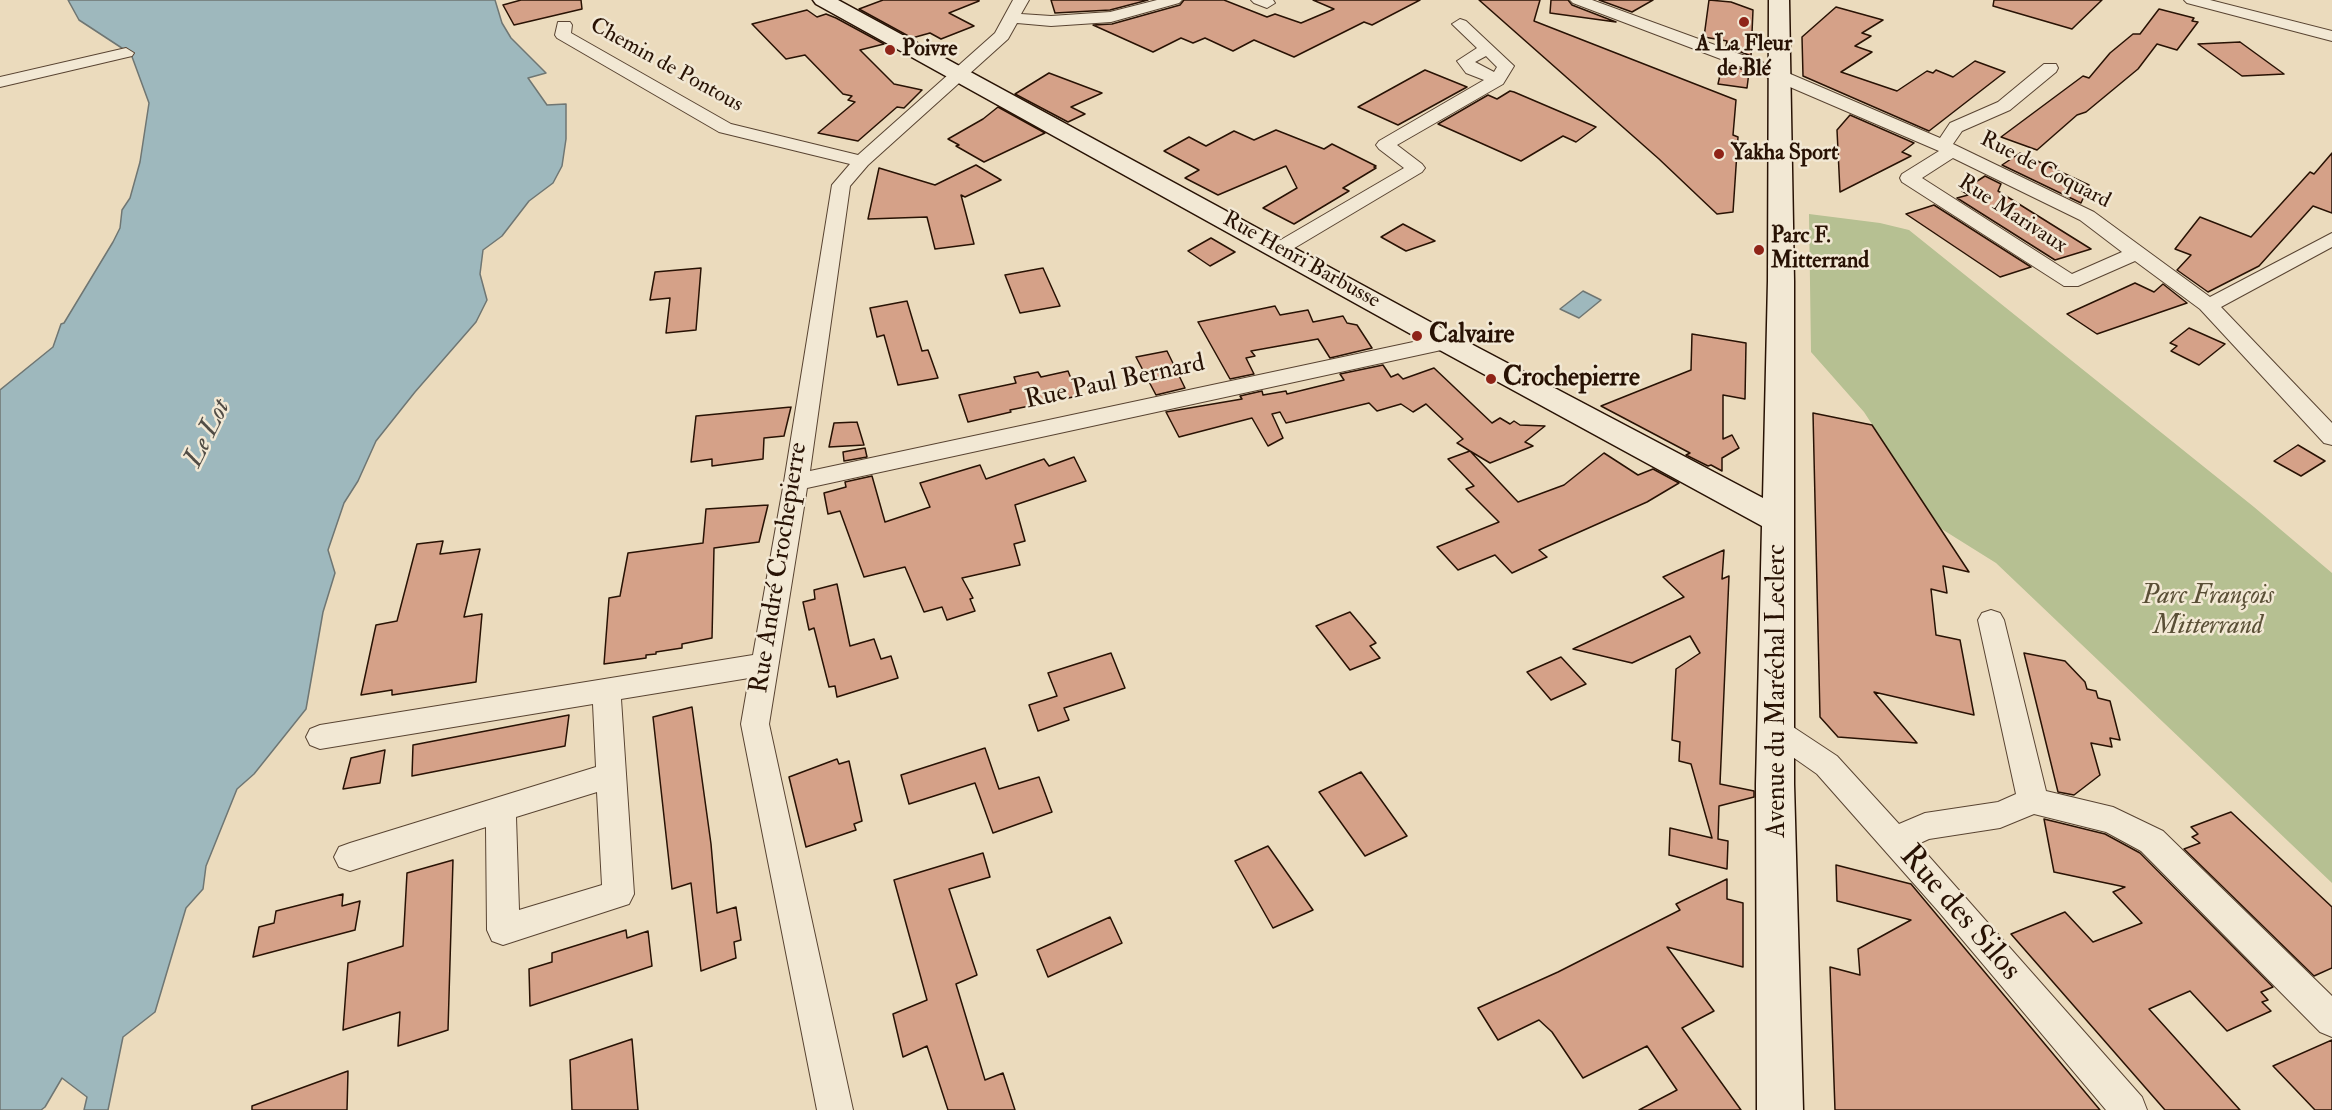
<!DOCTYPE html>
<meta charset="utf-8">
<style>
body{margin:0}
canvas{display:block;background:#ebdbbd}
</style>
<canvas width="2332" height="1110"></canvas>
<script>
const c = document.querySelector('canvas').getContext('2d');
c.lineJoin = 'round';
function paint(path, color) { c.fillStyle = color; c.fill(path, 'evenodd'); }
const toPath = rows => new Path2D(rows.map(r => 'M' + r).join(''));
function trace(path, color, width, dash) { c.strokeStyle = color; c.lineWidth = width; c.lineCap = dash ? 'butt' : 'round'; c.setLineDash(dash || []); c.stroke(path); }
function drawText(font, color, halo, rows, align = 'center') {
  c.font = font + ' "IM FELL Double Pica",serif'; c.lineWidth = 5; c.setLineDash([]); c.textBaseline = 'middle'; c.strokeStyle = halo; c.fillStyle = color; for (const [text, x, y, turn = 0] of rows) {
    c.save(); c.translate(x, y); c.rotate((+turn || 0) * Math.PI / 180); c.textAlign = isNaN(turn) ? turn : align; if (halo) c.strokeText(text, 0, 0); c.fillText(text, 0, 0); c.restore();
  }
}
paint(toPath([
 [1809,214,1880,223,1909,230,2254,507,2332,573,2332,883,1996,563,1940,528,1864,412,1811,352]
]), '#b6c092');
const water = toPath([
 [68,0,495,0,502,23,511,38,546,73,528,78,547,105,566,104,566,139,562,166,553,183,529,201,502,236,483,250,480,274,487,300,476,322,415,392,376,441,358,481,344,503,328,550,335,573,323,612,306,709,254,774,237,789,206,866,203,889,186,908,155,1012,123,1037,108,1110,84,1110,87,1097,62,1078,45,1107,41,1110,0,1110,0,390,53,347,61,324,64,323,113,242,120,228,122,210,130,198,140,162,149,103,131,54,79,20,68,0],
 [1583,291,1601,300,1579,318,1560,309,1583,291]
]);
paint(water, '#9eb8bd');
trace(water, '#6f7673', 1.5);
const building = toPath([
 [521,0,581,0,582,9,514,25,503,5,521,0],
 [883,0,979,0,979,1,949,13,974,26,941,39,930,33,912,38,859,9,883,0],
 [1051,0,1148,0,1110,10,1055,13,1051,0],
 [1184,0,1224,0,1267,17,1275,14,1301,23,1334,9,1313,0,1420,0,1372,25,1364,22,1294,57,1254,40,1233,51,1205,38,1193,43,1181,38,1153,52,1093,25,1112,24,1180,5,1184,0],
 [1479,0,1540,0,1534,21,1736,100,1733,135,1738,137,1733,212,1717,214,1659,159,1479,0],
 [1551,0,1568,0,1572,5,1616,22,1550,13,1551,0],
 [1599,0,1653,0,1632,12,1599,0],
 [1709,0,1731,2,1753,10,1751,56,1726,46,1727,41,1704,37,1709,0],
 [1994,0,2102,0,2072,29,1993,6,1994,0],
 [1836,7,1883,20,1862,33,1871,36,1855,46,1872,52,1841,72,1897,91,1927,71,1933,73,1936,70,1953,77,1975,61,2005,72,1929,131,1803,76,1802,37,1836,7],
 [2159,9,2194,18,2192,21,2198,22,2177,50,2157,44,2138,69,2086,112,2077,115,2037,150,2001,137,2083,76,2089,78,2110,53,2133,34,2140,34,2159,9],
 [807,10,817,17,826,14,836,18,884,44,860,50,894,84,922,90,904,108,897,107,858,141,818,133,855,102,848,100,852,96,843,94,805,55,786,59,752,24,807,10],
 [2240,42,2284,74,2242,76,2198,44,2240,42],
 [1723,62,1749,72,1747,88,1718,84,1723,62],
 [1425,70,1467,87,1398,125,1358,107,1425,70],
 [1049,73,1102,93,1071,107,1085,114,1068,122,1015,94,1049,73],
 [1510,91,1514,92,1596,127,1576,142,1563,136,1521,161,1438,124,1488,95,1497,99,1510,91],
 [998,107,1045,133,984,162,956,146,959,145,948,139,983,119,998,107],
 [1850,115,1914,143,1902,152,1911,156,1840,192,1837,130,1850,115],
 [1276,130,1324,149,1332,144,1376,166,1374,167,1376,168,1343,188,1349,191,1294,224,1263,208,1297,188,1286,166,1218,195,1185,178,1199,170,1164,151,1189,137,1206,146,1234,131,1254,140,1276,130],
 [2020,153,2089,185,2081,203,2002,165,2020,153],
 [2332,153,2332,213,2313,206,2259,266,2208,292,2177,270,2191,255,2175,249,2200,217,2251,237,2310,172,2314,174,2332,153],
 [976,165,1001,180,965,197,961,195,974,244,935,249,927,217,868,219,879,168,935,185,976,165],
 [1985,176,2001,184,1998,191,2091,249,2055,260,1957,198,1968,195,1962,191,1985,176],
 [1934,205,2031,267,2000,277,1906,214,1934,205],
 [1403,224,1435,241,1406,251,1381,237,1403,224],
 [1211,238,1235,252,1210,266,1188,251,1211,238],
 [701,268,696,330,666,333,670,298,650,300,655,272,701,268],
 [1043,268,1060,306,1020,313,1005,275,1043,268],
 [2135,283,2154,292,2163,284,2187,303,2097,334,2067,314,2135,283],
 [907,301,922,351,928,350,938,378,898,385,884,335,877,337,870,308,907,301],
 [1275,306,1280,315,1308,310,1313,322,1343,316,1347,323,1357,325,1372,348,1330,358,1318,339,1251,351,1255,356,1246,358,1254,374,1230,379,1198,322,1275,306],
 [2189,328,2225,344,2199,365,2171,351,2177,346,2170,343,2189,328],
 [1692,334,1746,343,1745,399,1723,395,1723,439,1732,435,1739,448,1722,458,1722,471,1711,465,1708,466,1686,455,1690,453,1601,406,1691,370,1692,334],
 [1167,351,1185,388,1156,395,1136,357,1167,351],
 [1383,365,1391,377,1398,374,1403,379,1434,368,1492,423,1500,418,1510,424,1514,421,1520,425,1545,426,1525,442,1533,446,1490,463,1470,451,1518,502,1564,485,1604,453,1638,475,1653,469,1679,483,1647,502,1539,550,1547,557,1512,573,1495,555,1458,570,1437,547,1499,522,1466,489,1474,486,1448,459,1470,451,1457,443,1463,439,1426,404,1413,412,1401,404,1377,411,1369,403,1286,423,1280,412,1272,414,1283,438,1268,446,1252,418,1179,437,1166,412,1242,399,1240,396,1262,391,1263,395,1286,391,1287,394,1344,380,1340,374,1383,365],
 [1068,371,1078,396,1010,410,1011,412,968,422,959,395,1016,383,1014,377,1038,372,1041,377,1068,371],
 [791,407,784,436,764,438,763,459,712,466,712,459,691,462,696,416,791,407],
 [1813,413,1872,425,1969,572,1943,566,1947,593,1931,589,1936,635,1960,640,1974,715,1874,692,1917,743,1838,737,1820,717,1813,413],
 [857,422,864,445,829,447,834,423,857,422],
 [2298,445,2325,461,2301,476,2274,461,2298,445],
 [865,448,867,457,844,461,843,452,865,448],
 [1074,457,1086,481,1015,505,1025,541,1014,544,1020,565,962,578,973,598,970,599,975,611,947,620,942,607,924,612,905,567,864,577,840,511,828,514,824,493,846,487,845,482,872,476,885,522,930,507,920,483,980,465,986,479,1044,459,1049,466,1074,457],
 [768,505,759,542,714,548,712,638,682,644,682,648,656,652,656,654,646,655,646,658,604,664,609,598,620,596,628,553,703,543,706,509,768,505],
 [443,541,440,554,480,549,464,617,482,614,476,682,392,695,392,690,361,695,376,625,397,621,417,544,443,541],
 [1724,550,1722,579,1729,576,1720,784,1754,791,1754,797,1719,806,1718,839,1728,841,1727,869,1669,855,1670,828,1712,838,1691,764,1679,761,1680,742,1672,740,1676,669,1700,653,1690,636,1632,663,1573,649,1684,597,1663,577,1724,550],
 [837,584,850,646,874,639,881,659,891,656,898,678,837,697,835,686,829,687,814,628,809,630,803,602,815,599,814,590,837,584],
 [1350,612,1376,643,1370,646,1380,658,1350,670,1316,626,1350,612],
 [1111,653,1125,688,1064,708,1069,720,1038,731,1029,705,1057,696,1048,673,1111,653],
 [2024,653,2065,661,2085,682,2087,689,2096,691,2098,698,2110,701,2120,740,2110,738,2112,747,2091,743,2100,775,2074,795,2058,792,2024,653],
 [1561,657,1586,684,1551,700,1527,672,1561,657],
 [692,707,711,844,717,913,736,907,741,940,734,942,736,958,701,971,691,883,672,889,653,717,692,707],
 [569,715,565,746,412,776,413,745,569,715],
 [985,748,999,789,1039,777,1052,812,993,833,975,783,909,804,901,775,985,748],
 [385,750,380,783,343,789,351,758,385,750],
 [837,759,839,764,849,761,862,821,854,824,856,830,806,847,789,777,837,759],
 [1361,772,1407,836,1365,856,1319,792,1361,772],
 [2231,812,2332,907,2332,968,2314,976,2184,849,2200,843,2192,837,2198,834,2191,827,2231,812],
 [2044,819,2105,834,2140,853,2273,987,2261,992,2268,1000,2262,1002,2271,1011,2227,1031,2190,991,2149,1009,2240,1110,2165,1110,2011,934,2065,912,2093,942,2142,923,2113,892,2125,887,2054,872,2044,819],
 [1268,846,1313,910,1273,928,1235,861,1268,846],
 [983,853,990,877,949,889,977,975,956,984,985,1080,1003,1073,1015,1110,948,1110,927,1046,903,1057,893,1014,927,1000,894,880,983,853],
 [453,860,448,1030,398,1046,400,1012,343,1030,348,963,403,946,407,873,453,860],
 [1836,865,1911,884,2100,1110,1835,1110,1830,967,1860,975,1858,949,1911,920,1837,901,1836,865],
 [1727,879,1727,899,1743,903,1743,967,1667,947,1714,1011,1682,1028,1741,1110,1639,1110,1677,1090,1647,1046,1583,1078,1552,1032,1539,1020,1498,1040,1478,1008,1558,972,1680,910,1676,904,1727,879],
 [343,894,342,906,360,901,355,930,253,957,259,927,274,923,276,911,343,894],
 [1110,917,1122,943,1048,977,1037,950,1110,917],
 [626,930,627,938,648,931,652,966,530,1006,529,969,552,962,552,953,626,930],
 [632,1039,638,1110,572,1110,570,1060,632,1039],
 [2332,1040,2332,1110,2315,1110,2273,1066,2332,1040],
 [348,1071,347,1110,252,1110,252,1106,348,1071]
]);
paint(building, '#d5a188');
trace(building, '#281204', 1.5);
const minor = toPath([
 [1013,0,1029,0,1021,14,1051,16,1110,12,1157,0,1182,0,1179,3,1111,22,1051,26,1017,23,1008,39,868,165,850,186,810,471,1446,335,1454,337,1457,342,1454,347,1446,349,807,488,769,724,853,1110,817,1110,741,724,749,678,621,699,634,894,629,904,503,945,492,941,487,930,486,827,350,871,339,867,334,857,339,847,350,843,596,767,593,704,320,749,310,745,306,737,310,729,320,725,753,655,784,482,832,185,850,164,719,132,557,38,555,35,558,22,570,22,572,25,571,33,731,124,858,155,995,33,1013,0],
 [597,792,602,885,519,910,516,817,597,792],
 [1251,0,1273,0,1275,3,1267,8,1254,3,1251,0],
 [1570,0,1592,0,1767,64,1940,138,1950,123,1998,102,2044,64,2056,64,2058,68,2056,72,2010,110,1962,131,1953,144,2094,212,2210,297,2332,233,2332,247,2221,307,2332,423,2332,445,2324,443,2200,309,2135,261,2078,286,2064,286,1902,182,1900,178,1902,174,1939,151,1755,72,1573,3,1570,0],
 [1953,158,2080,220,2122,252,2072,274,1922,178,1953,158],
 [2184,0,2210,0,2332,31,2332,41,2187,3,2184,0],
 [1460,19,1466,21,1514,66,1503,84,1397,145,1422,164,1425,168,1422,172,1286,253,1272,253,1269,249,1272,245,1404,168,1379,149,1376,145,1379,141,1484,80,1466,73,1457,61,1477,48,1452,24,1460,19],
 [1486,56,1497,67,1494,72,1475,62,1486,56],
 [126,48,134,53,132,56,0,87,0,77,126,48],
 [1991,610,2000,613,2004,620,2046,791,2113,807,2163,831,2332,996,2332,1037,2320,1032,2141,851,2106,832,2034,814,2000,828,1929,839,1918,844,2142,1097,2147,1110,2106,1110,1939,912,1817,774,1767,739,1763,731,1767,723,1777,719,1787,723,1837,756,1899,824,1925,813,1998,802,2016,794,1978,620,1982,613,1991,610]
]);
const secondary = toPath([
 [813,0,838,0,1456,336,1763,498,1768,281,1769,0,1789,0,1794,281,1794,784,1803,1110,1757,1110,1756,784,1762,526,1436,348,816,4,813,0]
]);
trace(minor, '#594432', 2);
trace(secondary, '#281204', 3);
paint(minor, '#f2e8d4');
paint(secondary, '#f2e8d4');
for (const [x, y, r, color] of [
 [1744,22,6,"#8f2418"],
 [890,50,6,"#8f2418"],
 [1719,154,6,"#8f2418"],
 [1759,250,6,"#8f2418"],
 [1417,336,6,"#8f2418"],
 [1491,379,6,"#8f2418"]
]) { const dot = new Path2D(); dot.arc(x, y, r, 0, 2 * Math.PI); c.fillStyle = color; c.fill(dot); trace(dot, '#f2e8d4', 2); }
drawText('bold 22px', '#281204', '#f2e8d4', [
 ["A La Fleur",1744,45,"center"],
 ["de Blé",1744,70,"center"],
 ["Poivre",902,50],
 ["Yakha Sport",1731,154],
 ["Parc F.",1771,237],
 ["Mitterrand",1771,262]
], 'left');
drawText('22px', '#281204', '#f2e8d4', [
 ["Chemin de Pontous",666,66,29],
 ["Rue de Coquard",2045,171,27],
 ["Rue Marivaux",2012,215,33],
 ["Rue Henri Barbusse",1301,261,29]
]);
drawText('bold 26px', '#281204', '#f2e8d4', [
 ["Calvaire",1429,336],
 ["Crochepierre",1503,379]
], 'left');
drawText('26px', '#281204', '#f2e8d4', [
 ["Rue Paul Bernard",1115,383,-12],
 ["Rue André Crochepierre",780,568,-81],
 ["Avenue du Maréchal Leclerc",1778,691,-90]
]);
drawText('italic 26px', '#5a4f36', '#f2e8d4', [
 ["Parc François",2208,597],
 ["Mitterrand",2208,627]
]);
drawText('italic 27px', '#514c45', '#f2e8d4', [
 ["Le Lot",209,434,-64]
]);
drawText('32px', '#281204', '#f2e8d4', [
 ["Rue des Silos",1959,914,49]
]);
</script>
